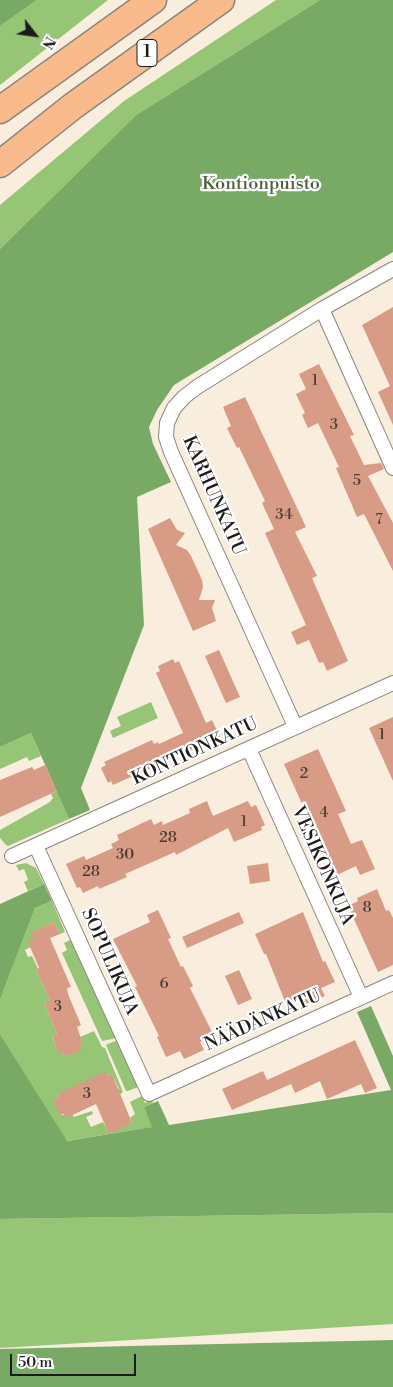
<!DOCTYPE html>
<meta charset="utf-8">
<style>
body{margin:0}
#map{position:relative;width:393px;height:1387px;overflow:hidden;background:#f9edde;font-family:"Libre Bodoni",serif}
canvas{display:block}
.north{position:absolute;left:10px;top:10px;width:50px;height:50px;-webkit-text-stroke:4px #fff;paint-order:stroke;rotate:120deg;font-size:14px;font-weight:700;line-height:20px;text-align:center;color:#1c1c1c}
.north::after{content:'';display:block;margin:auto;width:18px;height:22px;background:#1c1c1c;clip-path:polygon(50% 0,100% 100%,50% 72%,0 100%)}
.scale{position:absolute;left:10px;top:1354px;width:126px;height:22px;box-sizing:border-box;border:2px solid #1c1c1c;border-top:0;padding-left:6px;font-size:15px;line-height:18px;white-space:nowrap;color:#1c1c1c;-webkit-text-stroke:4px #fff;paint-order:stroke}
</style>
<div id="map">
<canvas width="393" height="1387"></canvas>
<div class="north">N</div>
<div class="scale">50 m</div>
</div>
<script>
const c = document.querySelector('canvas').getContext('2d');
c.lineJoin = 'round';
function paint(path, color) { c.fillStyle = color; c.fill(path, 'evenodd'); }
const toPath = rows => new Path2D(rows.map(r => 'M' + r).join(''));
function trace(path, color, width, dash) { c.strokeStyle = color; c.lineWidth = width; c.lineCap = dash ? 'butt' : 'round'; c.setLineDash(dash || []); c.stroke(path); }
function drawText(font, color, halo, rows, align = 'center') {
  c.font = font + ' "Libre Bodoni",serif'; c.lineWidth = 4.5; c.setLineDash([]); c.textBaseline = 'middle'; c.strokeStyle = halo; c.fillStyle = color; for (const [text, x, y, turn = 0] of rows) {
    c.save(); c.translate(x, y); c.rotate((+turn || 0) * Math.PI / 180); c.textAlign = isNaN(turn) ? turn : align; if (halo) c.strokeText(text, 0, 0); c.fillText(text, 0, 0); c.restore();
  }
}
paint(toPath([
 [37,0,108,0,0,85,0,26],
 [276,0,320,0,136,115,0,249,0,205,124,101],
 [151,702,158,718,113,738,110,731,121,726,117,717],
 [31,733,41,756,29,761,27,757,0,769,0,747],
 [57,791,69,819,8,846,6,845,0,838,0,830,50,802,53,798,51,794],
 [26,863,36,868,44,884,28,891,24,882,28,880,24,869,19,871,16,865],
 [52,901,65,932,60,934,54,922,32,933,34,938,31,947,25,950,28,957,32,956,38,969,36,970,50,1000,44,1003,57,1034,52,1037,59,1053,63,1052,65,1057,80,1050,79,1046,83,1044,80,1037,94,1031,102,1047,105,1048,123,1092,118,1096,115,1091,119,1089,112,1074,57,1094,59,1098,54,1100,61,1115,73,1115,74,1117,92,1111,93,1114,86,1117,91,1127,103,1122,109,1133,132,1123,130,1118,135,1114,130,1102,142,1096,145,1103,152,1100,153,1103,144,1107,153,1127,66,1141,0,1034,0,1000,35,908],
 [72,939,117,1038,102,1041,62,953,67,950,64,943],
 [117,1040,138,1087,128,1091,126,1091,106,1045],
 [393,1213,393,1324,0,1348,0,1219]
]), '#95c575');
paint(toPath([
 [0,0,37,0,0,26],
 [320,0,393,0,393,252,174,385,157,410,149,427,153,444,171,482,137,497,144,625,81,788,90,810,69,819,31,733,0,747,0,249,136,115],
 [44,884,52,901,35,908,0,1000,0,904],
 [371,1006,393,1056,393,1213,0,1219,0,1034,67,1141,152,1127,144,1107,158,1101,169,1125,391,1090,357,1012],
 [393,1340,393,1387,0,1387,0,1349]
]), '#78aa66');
paint(toPath([
 [393,307,393,425,378,392,390,386,362,325],
 [319,364,354,435,350,436,364,465,381,463,384,469,368,476,393,523,393,571,364,514,357,517,336,468,339,467,318,423,308,428,302,415,305,413,296,394,306,389,299,374],
 [245,397,306,527,295,532,317,576,312,578,348,661,327,671,323,662,319,663,309,640,297,645,291,632,306,625,265,533,274,529,262,503,265,501,239,447,237,448,227,428,231,426,223,407],
 [170,518,177,530,185,533,176,545,187,550,191,556,202,580,203,587,199,600,215,600,212,608,216,621,193,631,148,529],
 [219,650,240,697,226,703,205,656],
 [173,659,175,663,179,661,206,723,212,720,220,737,113,785,111,781,108,783,101,768,106,765,104,762,152,740,154,744,158,742,159,744,183,733,156,673,160,671,158,666],
 [393,717,393,781,369,728],
 [318,749,346,811,338,814,351,844,362,840,375,869,360,875,356,866,335,876,326,856,329,854,316,825,312,826,284,764],
 [45,765,57,791,0,817,0,780,32,767,34,770],
 [207,801,213,816,248,801,251,807,256,805,265,825,261,827,262,830,234,842,228,828,176,855,175,852,125,874,127,877,99,889,98,886,83,893,80,887,77,888,66,864,84,856,86,860,113,848,111,844,119,840,117,835,151,819,154,825,162,821,163,825,190,813,189,809],
 [268,863,270,881,250,884,247,866],
 [377,889,386,911,389,910,393,918,393,965,378,972,348,906,358,901,357,898],
 [158,910,171,938,168,939,181,967,183,966,193,986,190,988,214,1036,200,1042,204,1050,184,1059,180,1051,166,1057,157,1037,159,1036,135,987,137,986,113,939,150,922,147,915],
 [239,912,244,923,187,948,182,937],
 [303,912,323,962,325,961,335,982,321,988,325,996,304,1005,300,997,286,1004,266,954,264,954,255,934],
 [54,922,60,934,50,938,71,987,67,988,68,994,81,1025,77,1027,83,1044,79,1046,81,1050,65,1057,63,1052,59,1054,52,1036,57,1034,44,1003,50,1000,36,970,39,968,28,942,34,938,31,933],
 [239,970,252,999,238,1005,225,976],
 [355,1040,377,1088,365,1093,361,1084,327,1099,320,1081,295,1093,291,1084,232,1110,222,1089,263,1071,267,1080],
 [105,1072,107,1076,112,1074,132,1123,109,1134,96,1104,66,1118,64,1114,60,1115,53,1100,59,1098,57,1094]
]), '#d89b85');
const minor = toPath([
 [322,309,393,468],
 [295,726,171,452,166,437,167,423,174,408,184,397,197,387,322,309,393,269],
 [249,749,361,997],
 [36,846,149,1094,393,983],
 [12,856,393,683]
]);
const motorway = toPath([
 [0,110,153,0],
 [0,164,73,106,221,0]
]);
trace(minor, '#8a847d', 16);
trace(motorway, '#8a847d', 29);
trace(minor, '#fff', 14);
trace(motorway, '#fabb8c', 26);
drawText('15px', '#4b3c36', null, [
 ["1",315,381],
 ["3",334,425],
 ["5",357,481],
 ["34",284,515],
 ["7",379,520],
 ["1",382,735],
 ["2",304,774],
 ["4",324,813],
 ["1",244,822],
 ["28",168,838],
 ["30",125,855],
 ["28",91,872],
 ["8",367,908],
 ["6",164,984],
 ["3",58,1007],
 ["3",87,1094]
]);
for (const [x, y, w] of [
 [147,53,20]
]) { const box = new Path2D(); box.roundRect(x - w / 2, y - 13.5, w, 27, 4); c.fillStyle = '#fff'; c.fill(box); trace(box, '#1c1c1c', 1); }
drawText('bold 16px', '#1c1c1c', null, [
 ["1",147,53]
]);
drawText('18px', '#4c6040', '#fff', [
 ["Kontionpuisto",261,185]
]);
drawText('18px', '#1c1c1c', '#fff', [
 ["KARHUNKATU",213,496,66],
 ["KONTIONKATU",195,752,-25],
 ["VESIKONKUJA",322,866,66],
 ["SOPULIKUJA",109,962,66],
 ["NÄÄDÄNKATU",263,1021,-24]
]);
</script>
